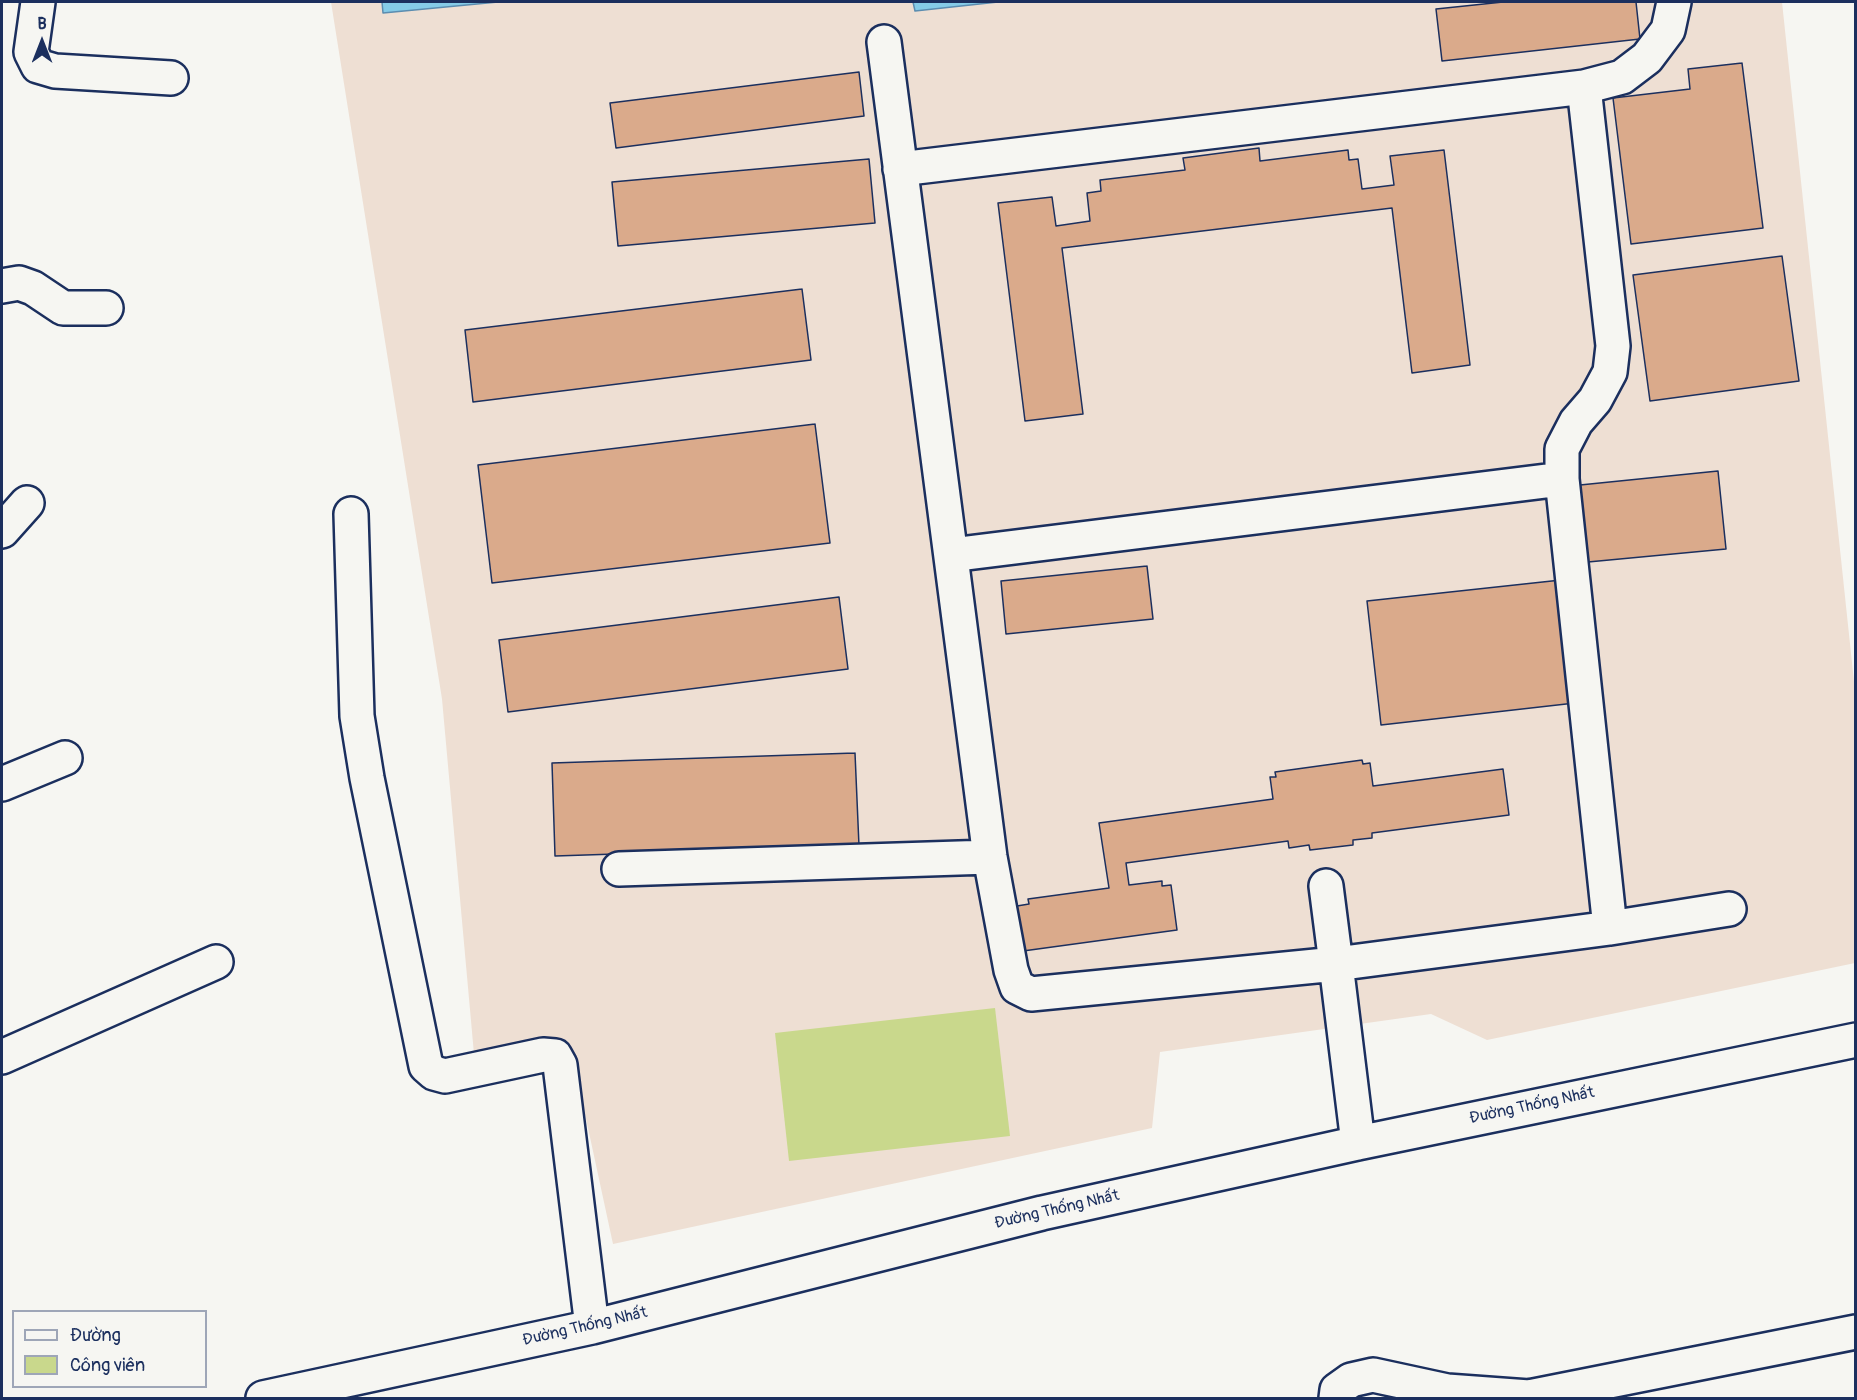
<!DOCTYPE html>
<meta charset="utf-8">
<style>
body{margin:0}
#map{position:relative;width:1857px;height:1400px;overflow:hidden;background:#f6f6f2;font-family:Pangolin,sans-serif}
canvas{display:block}
.frame{position:absolute;inset:0;border:3px solid #1b2f5e;pointer-events:none}
.legend{position:absolute;left:12px;top:1310px;width:195px;height:78px;box-sizing:border-box;background:#f6f6f2;border:2px solid #9ea6b7;margin:0;padding:8px 10px;list-style:none;font-size:18px;color:#1b2f5e}
.legend li{display:flex;align-items:center;gap:12px;height:30px}
.legend b{width:30px;border:2px solid #9ea6b7}
.north{position:absolute;left:12px;top:12px;width:60px;height:60px;-webkit-text-stroke:4px #f6f6f2;paint-order:stroke;rotate:0deg;font-size:16px;font-weight:700;line-height:24px;text-align:center;color:#1b2f5e}
.north::after{content:'';display:block;margin:auto;width:21px;height:27px;background:#1b2f5e;clip-path:polygon(50% 0,100% 100%,50% 72%,0 100%)}
</style>
<div id="map">
<canvas width="1857" height="1400"></canvas>
<div class="frame"></div>
<ul class="legend">
<li><b style="height:8px;background:#f6f6f2"></b>Đường</li>
<li><b style="height:16px;background:#c9d88c"></b>Công viên</li>
</ul>
<div class="north">B</div>
</div>
<script>
const c = document.querySelector('canvas').getContext('2d');
c.lineJoin = 'round';
function paint(path, color) { c.fillStyle = color; c.fill(path, 'evenodd'); }
const toPath = rows => new Path2D(rows.map(r => 'M' + r).join(''));
function trace(path, color, width, dash) { c.strokeStyle = color; c.lineWidth = width; c.lineCap = dash ? 'butt' : 'round'; c.setLineDash(dash || []); c.stroke(path); }
function drawText(font, color, halo, rows, align = 'center') {
  c.font = font + ' Pangolin,sans-serif'; c.lineWidth = 5; c.setLineDash([]); c.textBaseline = 'middle'; c.strokeStyle = halo; c.fillStyle = color; for (const [text, x, y, turn = 0] of rows) {
    c.save(); c.translate(x, y); c.rotate((+turn || 0) * Math.PI / 180); c.textAlign = isNaN(turn) ? turn : align; if (halo) c.strokeText(text, 0, 0); c.fillText(text, 0, 0); c.restore();
  }
}
paint(toPath([
 [331,2,1782,2,1855,691,1855,963,1487,1040,1431,1014,1160,1052,1152,1128,613,1244,574,1063,474,1054,442,699]
]), '#eedfd3');
paint(toPath([
 [995,1008,1010,1136,789,1161,775,1033]
]), '#c9d88c');
const water = toPath([
 [382,2,498,2,383,13,382,2],
 [913,2,998,2,915,11,913,2]
]);
paint(water, '#85cbe7');
trace(water, '#5b8db0', 1.5);
const building = toPath([
 [1503,2,1636,2,1640,39,1442,61,1436,9,1503,2],
 [1742,63,1763,228,1631,244,1613,98,1690,89,1688,69,1742,63],
 [859,72,864,116,616,148,610,103,859,72],
 [1259,148,1260,161,1348,150,1349,160,1358,159,1362,189,1394,185,1390,156,1444,150,1470,365,1412,373,1392,208,1062,248,1083,414,1025,421,998,203,1052,197,1056,226,1090,221,1087,193,1101,191,1100,180,1185,170,1183,158,1259,148],
 [869,159,875,223,618,246,612,182,869,159],
 [1782,256,1799,381,1650,401,1633,275,1782,256],
 [802,289,811,360,473,402,465,330,802,289],
 [815,424,830,543,492,583,478,465,815,424],
 [1718,471,1726,549,1588,562,1580,485,1718,471],
 [1147,566,1153,619,1006,634,1001,581,1147,566],
 [1561,580,1575,703,1381,725,1367,601,1561,580],
 [839,597,848,669,508,712,499,640,839,597],
 [855,753,859,846,555,856,552,763,855,753],
 [1362,760,1363,764,1370,763,1373,786,1503,769,1509,815,1372,833,1372,838,1353,840,1353,845,1310,850,1309,845,1289,848,1288,841,1126,863,1129,885,1162,881,1162,886,1171,885,1177,930,1023,951,1017,906,1029,904,1028,899,1109,888,1099,823,1273,799,1270,777,1276,777,1275,772,1362,760]
]);
paint(building, '#daaa8b');
trace(building, '#1b2f5e', 1.5);
const minor = toPath([
 [38,2,31,52,38,66,55,71,171,78],
 [884,42,990,857,1011,970,1017,987,1031,994,1336,964,1358,1143],
 [900,169,1584,87],
 [2,286,19,283,33,288,63,308,106,308],
 [351,514,357,716,367,778,426,1066,434,1073,445,1076,543,1055,555,1056,560,1065,592,1327],
 [2,531,27,503],
 [951,555,1562,479],
 [2,784,65,758],
 [619,869,990,857],
 [1326,886,1336,964,1610,928,1562,479,1562,449,1576,422,1595,400,1610,372,1613,346,1584,87,1622,77,1647,58,1668,30,1674,2],
 [1610,928,1729,909],
 [2,1057,216,962],
 [263,1398,592,1327,1042,1213,1358,1143,1856,1040],
 [1336,1398,1337,1390,1351,1380,1373,1375,1447,1391,1529,1397,1856,1332]
]);
trace(minor, '#1b2f5e', 38);
trace(minor, '#f6f6f2', 33);
drawText('16px', '#1b2f5e', '#f6f6f2', [
 ["Đường Thống Nhất",1532,1106,-12],
 ["Đường Thống Nhất",1057,1210,-13],
 ["Đường Thống Nhất",585,1327,-13]
]);
</script>
